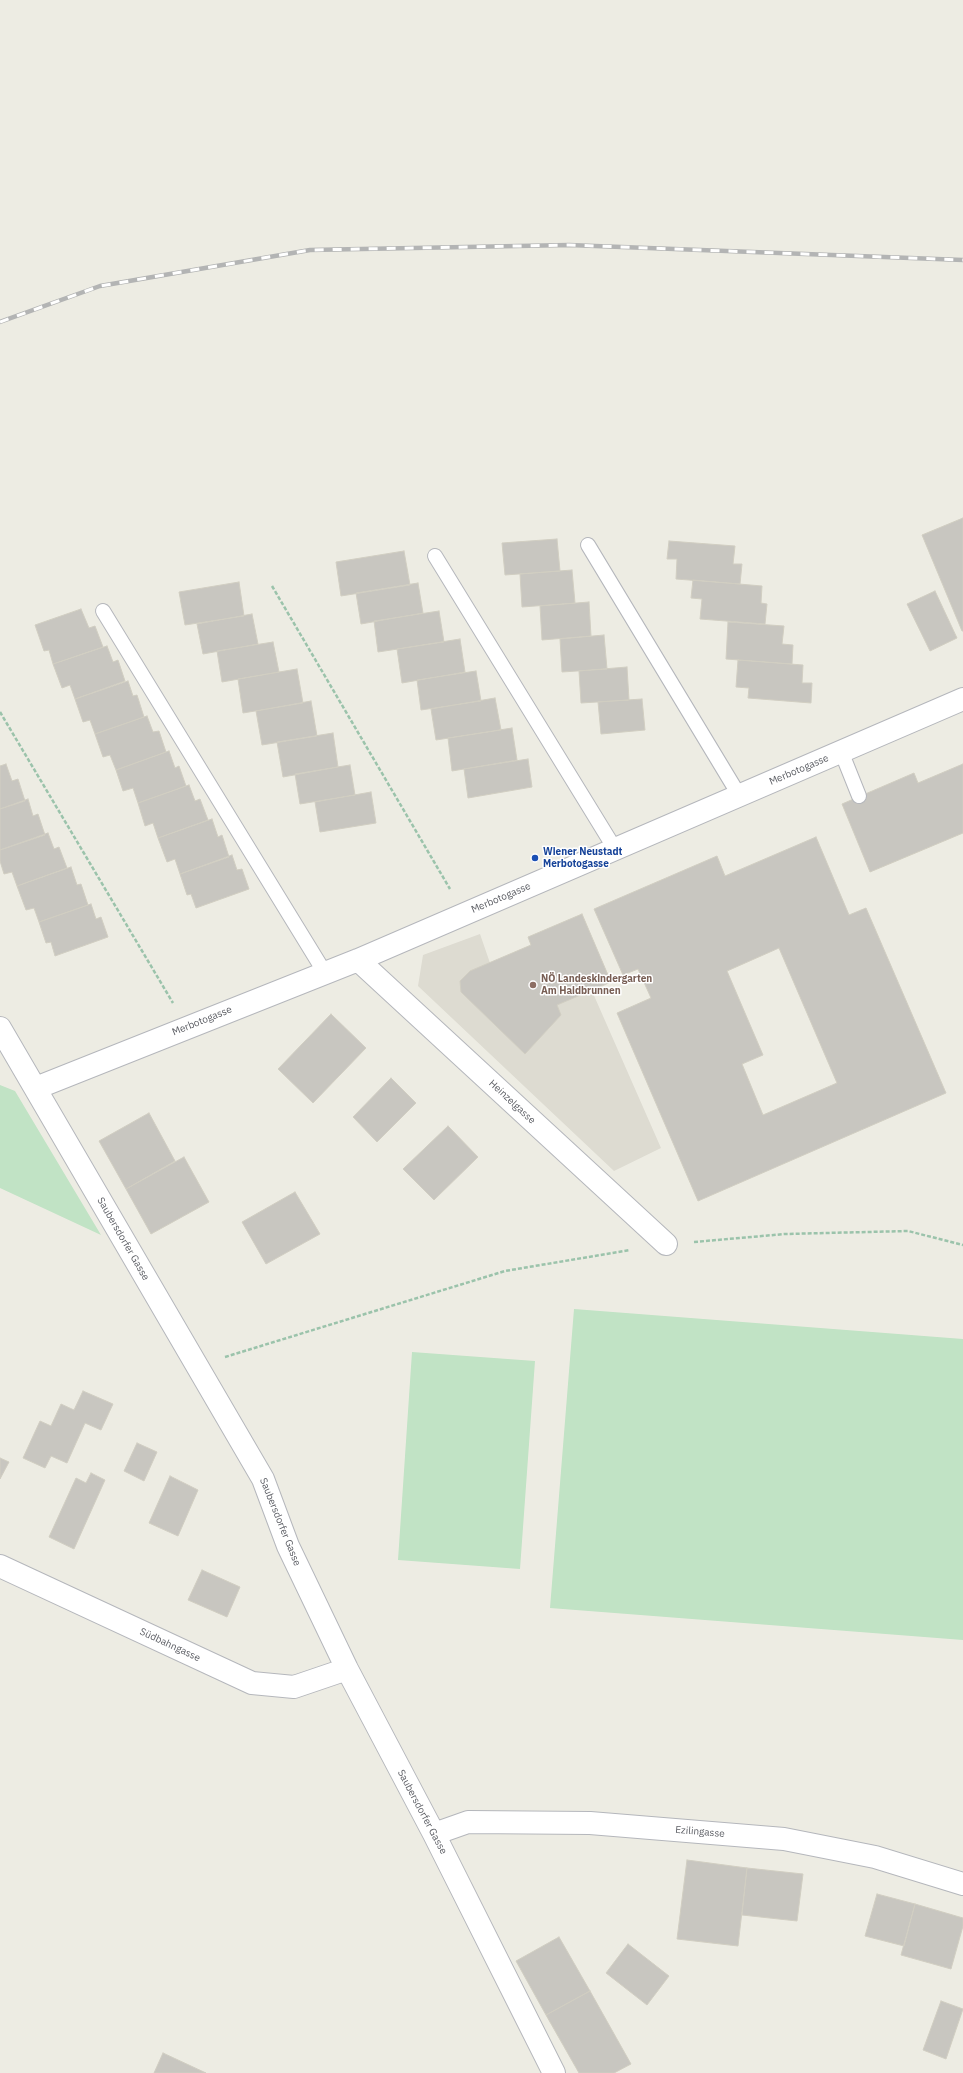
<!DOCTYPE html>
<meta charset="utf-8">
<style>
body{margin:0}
canvas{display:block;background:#edece3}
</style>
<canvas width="963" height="2073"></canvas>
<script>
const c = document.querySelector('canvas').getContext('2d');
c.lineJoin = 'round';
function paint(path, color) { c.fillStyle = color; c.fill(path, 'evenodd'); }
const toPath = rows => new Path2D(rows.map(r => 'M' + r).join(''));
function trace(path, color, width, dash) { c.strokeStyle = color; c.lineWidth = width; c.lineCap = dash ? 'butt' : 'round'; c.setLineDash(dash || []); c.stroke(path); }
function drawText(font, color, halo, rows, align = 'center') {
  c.font = font + ' "IBM Plex Sans",sans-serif'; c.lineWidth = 3; c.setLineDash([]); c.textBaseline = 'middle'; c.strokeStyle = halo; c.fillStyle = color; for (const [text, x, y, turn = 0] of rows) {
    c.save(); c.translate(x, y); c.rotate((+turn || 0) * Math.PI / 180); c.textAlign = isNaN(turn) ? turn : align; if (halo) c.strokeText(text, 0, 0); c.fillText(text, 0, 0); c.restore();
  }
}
paint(toPath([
 [582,914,611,982,592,991,661,1148,614,1171,418,986,423,955,480,934,490,963,531,945,528,937]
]), '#dddbd1');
paint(toPath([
 [0,1085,15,1091,101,1235,0,1188],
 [574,1309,963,1339,963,1640,550,1608],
 [412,1352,535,1361,520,1569,398,1560]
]), '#c1e3c5');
const building = toPath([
 [963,518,963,631,962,631,922,535,963,518],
 [557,539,560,571,505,575,502,543,557,539],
 [669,541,735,546,733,564,742,564,740,584,676,579,677,559,667,559,669,541],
 [404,551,410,585,341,596,336,562,404,551],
 [572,570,575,603,522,607,520,574,572,570],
 [693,580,762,586,761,603,767,604,765,624,700,619,702,599,691,598,693,580],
 [239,582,244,616,185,625,179,592,239,582],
 [418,583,423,613,361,624,356,593,418,583],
 [935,591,957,638,930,651,907,604,935,591],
 [589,602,591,636,542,640,540,606,589,602],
 [81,609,89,628,95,626,103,647,53,664,49,650,44,651,35,625,81,609],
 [439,611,444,642,378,652,374,621,439,611],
 [252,614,258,644,203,654,197,624,252,614],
 [728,622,784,626,782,644,793,645,792,664,726,659,728,622],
 [604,635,607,669,562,672,560,639,604,635],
 [460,639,465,672,402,683,397,649,460,639],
 [273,642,279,672,222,682,217,651,273,642],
 [107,646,113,662,118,660,125,681,75,699,70,685,62,688,53,664,107,646],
 [738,660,803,665,802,683,812,683,811,703,748,698,749,688,736,687,738,660],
 [627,667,629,700,581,703,579,671,627,667],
 [297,669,303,703,243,713,238,679,297,669],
 [476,671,481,701,421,710,417,680,476,671],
 [128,681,133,696,137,695,144,717,95,734,90,720,83,722,75,699,128,681],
 [495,698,501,730,436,740,431,709,495,698],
 [642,699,645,730,601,734,598,702,642,699],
 [311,701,317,736,262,745,256,711,311,701],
 [147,716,153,732,159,731,166,752,116,770,110,755,103,757,95,734,147,716],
 [512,728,517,760,452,771,448,738,512,728],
 [333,733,338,767,283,777,277,742,333,733],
 [169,751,175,768,179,766,186,786,138,803,133,788,123,791,116,770,169,751],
 [528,759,532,787,468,798,464,769,528,759],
 [6,764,12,781,18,779,25,801,0,809,0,766,6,764],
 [963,764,963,833,870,872,842,804,914,773,918,783,963,764],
 [350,765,355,795,300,804,295,774,350,765],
 [189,785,195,801,200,799,208,820,158,838,153,823,145,826,138,803,189,785],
 [371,792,376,823,320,832,315,802,371,792],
 [28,799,33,816,38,814,45,835,0,850,0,809,28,799],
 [212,819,218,837,222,835,229,857,180,874,175,859,167,862,158,838,212,819],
 [48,833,54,849,59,847,67,868,17,886,12,872,4,874,0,861,0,850,48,833],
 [816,837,849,915,866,908,946,1093,698,1201,617,1013,651,998,638,969,623,975,594,909,717,856,725,876,816,837],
 [779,948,837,1083,763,1115,742,1064,763,1055,727,971,779,948],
 [232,855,237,870,242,869,249,889,196,908,191,894,187,895,180,874,232,855],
 [71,867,77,885,81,884,88,905,39,922,34,908,26,910,17,886,71,867],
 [91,904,96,919,101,917,108,937,55,956,51,942,46,943,39,922,91,904],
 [582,914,611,982,557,1005,561,1015,525,1054,461,992,460,981,470,971,531,945,528,937,582,914],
 [331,1014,366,1048,313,1103,278,1069,331,1014],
 [391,1078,416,1103,377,1142,353,1117,391,1078],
 [149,1113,175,1161,126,1189,99,1141,149,1113],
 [448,1126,478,1157,434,1200,403,1169,448,1126],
 [184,1157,209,1202,151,1234,126,1189,184,1157],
 [295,1192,320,1234,266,1264,242,1222,295,1192],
 [83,1391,113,1404,101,1430,85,1423,67,1463,51,1456,45,1468,23,1458,40,1421,51,1426,61,1404,74,1410,83,1391],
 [137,1443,157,1452,144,1481,124,1471,137,1443],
 [0,1458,9,1462,0,1479,0,1458],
 [91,1473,105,1480,74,1549,49,1537,76,1478,86,1483,91,1473],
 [170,1476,198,1490,178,1536,149,1523,170,1476],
 [202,1570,240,1587,227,1617,188,1600,202,1570],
 [687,1860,747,1868,738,1946,677,1939,687,1860],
 [747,1868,803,1874,797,1921,742,1915,747,1868],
 [877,1894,915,1904,904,1946,865,1936,877,1894],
 [915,1904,963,1918,963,1926,951,1969,901,1955,915,1904],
 [559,1937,590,1991,546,2015,516,1961,559,1937],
 [628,1944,669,1976,647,2005,606,1973,628,1944],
 [590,1991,631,2064,614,2073,579,2073,546,2015,590,1991],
 [941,2001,963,2009,946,2059,923,2050,941,2001],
 [163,2053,206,2073,154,2073,163,2053]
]);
paint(building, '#c8c6c0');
trace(building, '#d1cec2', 1);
const service = toPath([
 [588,545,739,795],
 [435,556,615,849],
 [103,611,325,973],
 [841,751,859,796]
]);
const minor = toPath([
 [358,960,666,1244],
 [0,1028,263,1479,288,1546,347,1669,434,1834,554,2073],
 [36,1088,358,960,963,699],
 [0,1566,252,1683,294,1687,347,1669],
 [434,1834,468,1822,590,1823,784,1839,875,1857,963,1884]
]);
trace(service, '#b5b7bc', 16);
trace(minor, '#b5b7bc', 24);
trace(toPath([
 [272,586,450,889],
 [0,712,173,1003],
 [694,1242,785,1234,908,1231,963,1245],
 [225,1357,505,1271,630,1250]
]), '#9bc3ab', 2.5, [4, 2]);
trace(service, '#fff', 14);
trace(minor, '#fff', 22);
const rail = toPath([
 [0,322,100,286,310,250,569,245,963,260]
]);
trace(rail, '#b3b4b4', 4.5);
trace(rail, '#fff', 3, [9]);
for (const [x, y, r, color] of [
 [535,858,4,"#1a4fb4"],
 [533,985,4,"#8d6e63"]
]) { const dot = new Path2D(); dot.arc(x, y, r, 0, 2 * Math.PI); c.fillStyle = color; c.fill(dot); trace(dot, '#fff', 1.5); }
drawText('10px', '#5b5d63', '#fff', [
 ["Merbotogasse",799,770,-23],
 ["Merbotogasse",501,898,-23],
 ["Merbotogasse",202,1021,-22],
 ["Heinzelgasse",512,1102,43],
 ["Saubersdorfer Gasse",123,1239,60],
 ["Saubersdorfer Gasse",280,1522,68],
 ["Südbahngasse",170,1645,25],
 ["Saubersdorfer Gasse",422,1812,62],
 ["Ezilingasse",700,1832,5]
]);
drawText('bold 10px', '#164399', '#fff', [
 ["Wiener Neustadt",543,852],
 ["Merbotogasse",543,864]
], 'left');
drawText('bold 10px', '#785e54', '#fff', [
 ["NÖ Landeskindergarten",541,979],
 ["Am Haidbrunnen",541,991]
], 'left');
</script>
